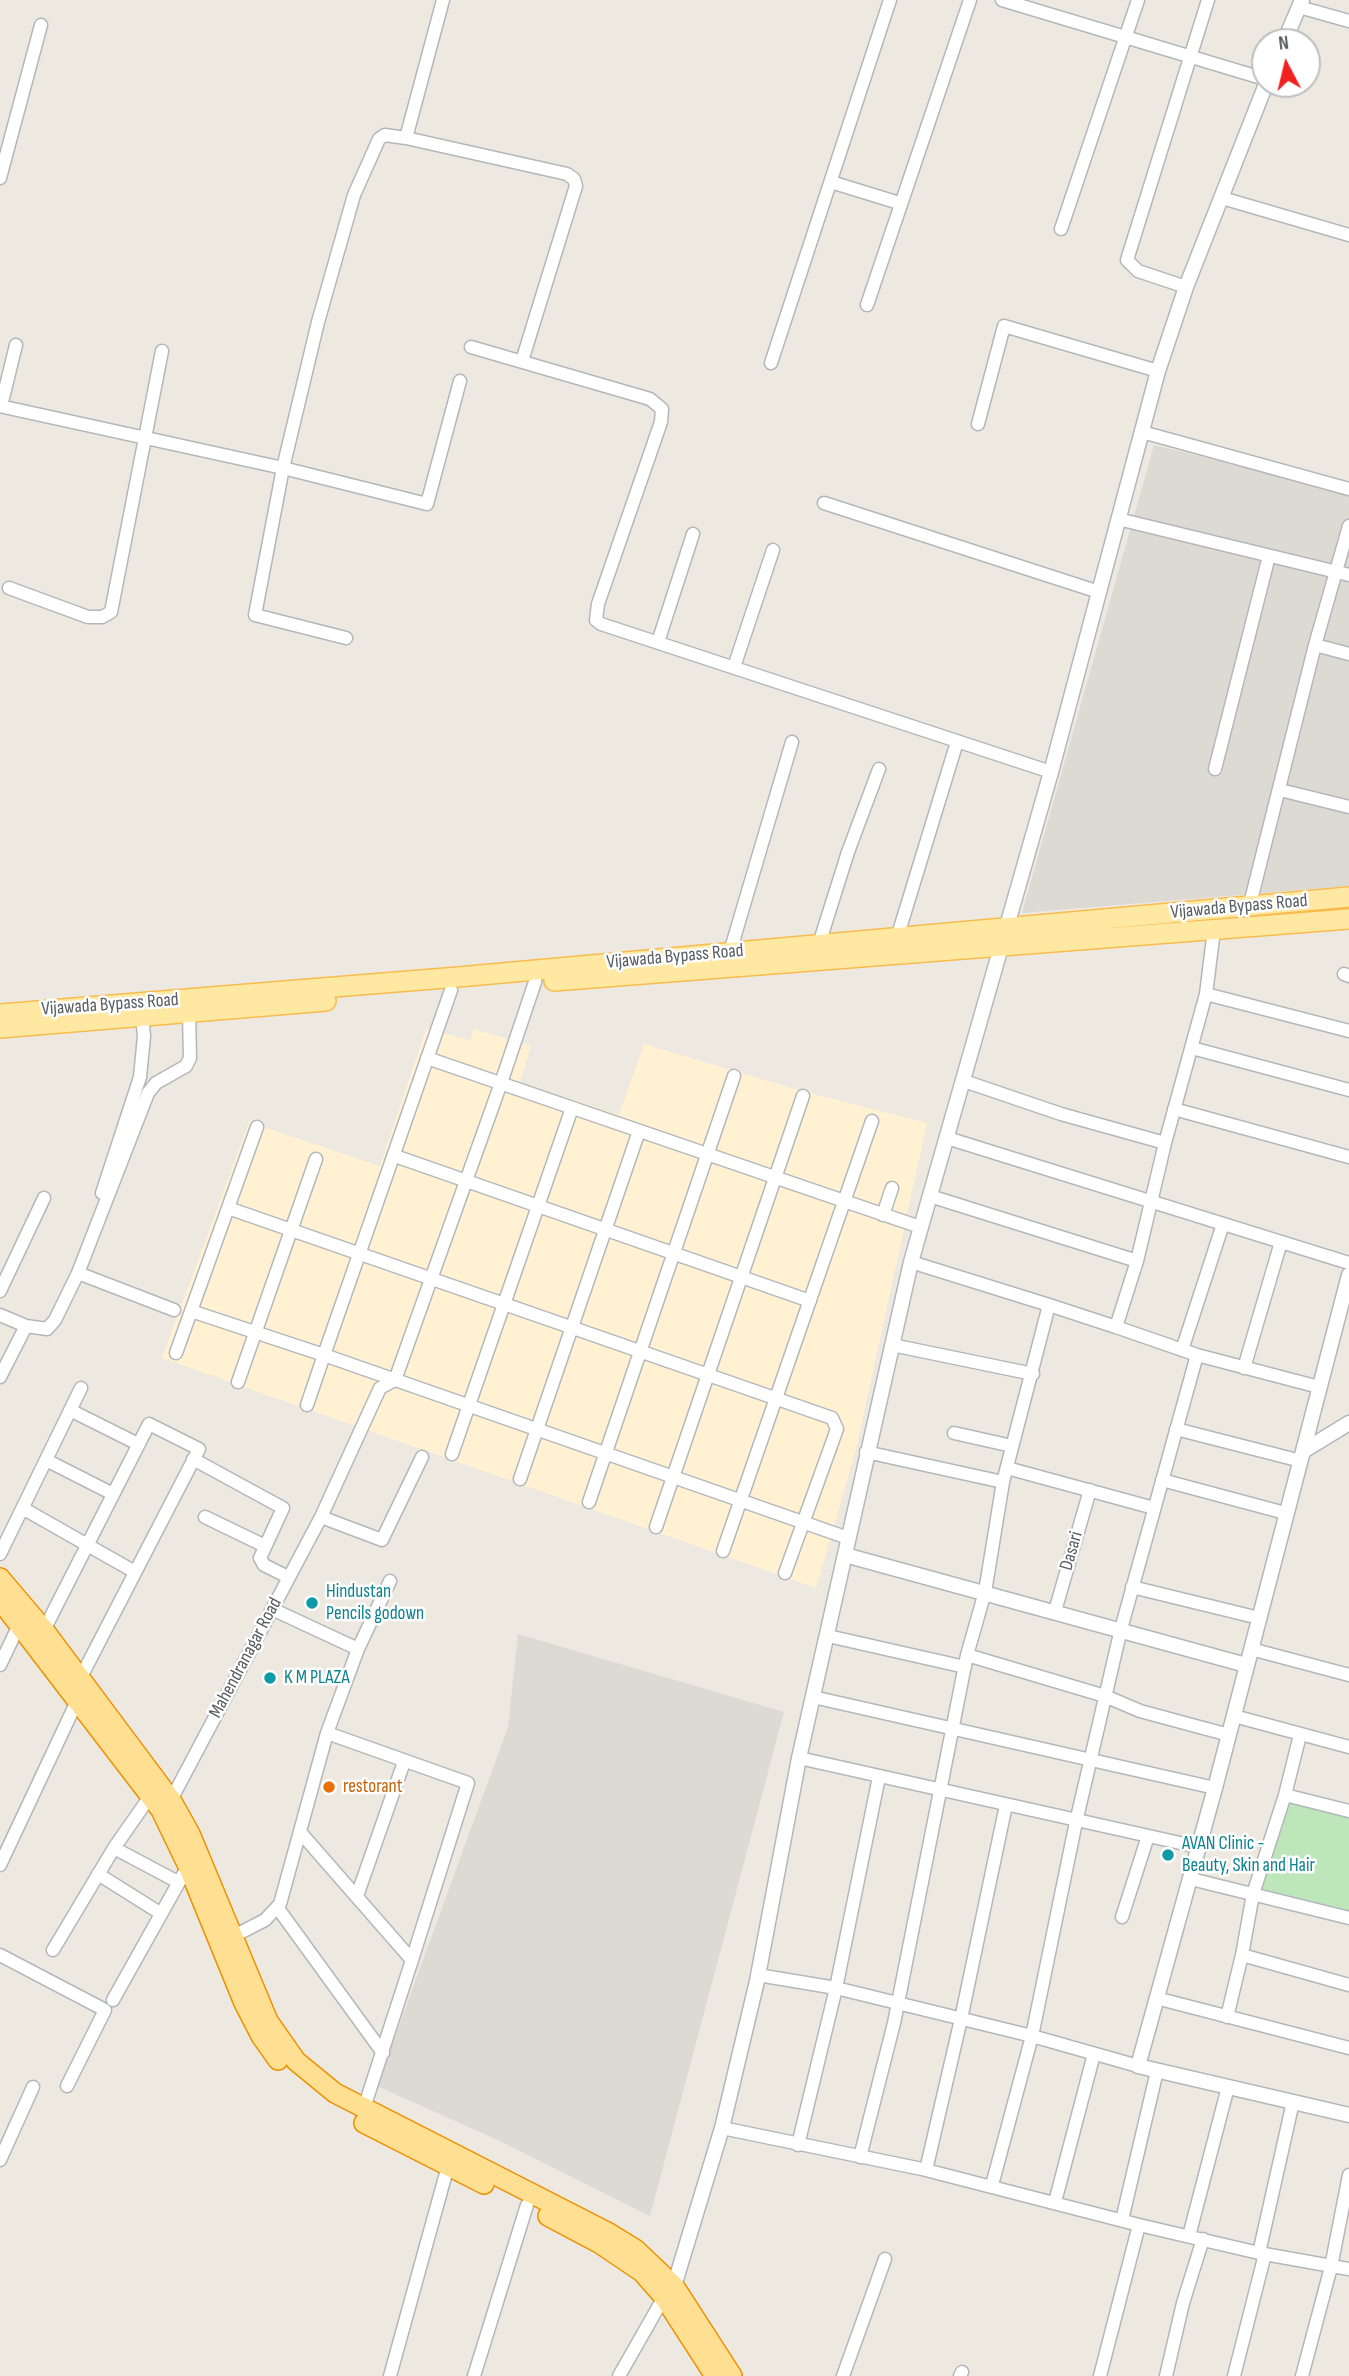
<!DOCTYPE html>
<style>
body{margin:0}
#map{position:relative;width:1349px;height:2376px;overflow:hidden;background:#ede9e0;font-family:"Sofia Sans Condensed",sans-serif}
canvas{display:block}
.north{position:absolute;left:1251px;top:28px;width:70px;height:70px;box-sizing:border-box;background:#fff;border:2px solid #bdbec0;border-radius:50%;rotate:353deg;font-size:19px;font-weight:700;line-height:28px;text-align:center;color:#595d62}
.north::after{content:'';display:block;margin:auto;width:24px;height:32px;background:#f22120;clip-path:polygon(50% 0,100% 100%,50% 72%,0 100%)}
</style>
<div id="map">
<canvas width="1349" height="2376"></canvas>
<div class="north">N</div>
</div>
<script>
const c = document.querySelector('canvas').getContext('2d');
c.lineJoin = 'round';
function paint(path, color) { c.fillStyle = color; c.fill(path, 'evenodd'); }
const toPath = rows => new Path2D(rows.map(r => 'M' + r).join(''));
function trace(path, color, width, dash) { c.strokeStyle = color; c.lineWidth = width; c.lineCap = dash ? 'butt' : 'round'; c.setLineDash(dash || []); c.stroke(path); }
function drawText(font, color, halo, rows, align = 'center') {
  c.font = font + ' "Sofia Sans Condensed",sans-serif'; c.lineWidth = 5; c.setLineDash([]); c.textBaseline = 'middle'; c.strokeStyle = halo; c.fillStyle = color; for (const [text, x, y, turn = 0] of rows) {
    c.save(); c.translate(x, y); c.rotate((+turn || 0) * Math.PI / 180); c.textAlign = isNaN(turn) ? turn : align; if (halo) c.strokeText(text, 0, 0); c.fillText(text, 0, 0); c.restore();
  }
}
paint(toPath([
 [426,1029,470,1040,474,1029,531,1046,520,1082,619,1115,644,1044,798,1090,927,1123,856,1449,816,1588,162,1358,249,1122,380,1166]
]), '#fff1d2');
paint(toPath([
 [1154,445,1349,493,1349,886,1022,913],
 [518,1634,784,1712,650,2216,502,2142,377,2086,508,1727]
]), '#dddad4');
paint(toPath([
 [1289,1799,1349,1815,1349,1912,1259,1890]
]), '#bde6ba');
const minor = toPath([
 [443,0,406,138,567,174,574,179,576,186,522,361],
 [1002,0,1265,79],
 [1299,7,1349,21],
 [0,178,41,25],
 [831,182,899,203],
 [1222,198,1349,235],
 [1061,229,1138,0],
 [1186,287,1138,271,1127,260,1208,0],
 [867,305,970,0],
 [471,347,650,399,662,409,661,422,598,604,596,620,601,624,1051,772],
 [771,363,890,0],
 [0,406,283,468,318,322,354,195,379,139,385,135,406,138],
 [1,406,16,345],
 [978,424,1004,326,1158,371],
 [1142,432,1349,489],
 [824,503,1099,592],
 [1118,519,1349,575],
 [9,588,88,617,102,617,111,612,162,351],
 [346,638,255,615,283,468,427,504,460,381],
 [658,642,693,534],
 [1315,645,1349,654],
 [734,667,773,550],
 [1215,769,1269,556],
 [1280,790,1349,807],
 [1250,904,1315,645,1349,526],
 [1214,930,1206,994,1165,1143,1137,1261,1116,1327,1197,1355,1319,1387],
 [897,938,957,742],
 [819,944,848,852,879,769],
 [730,952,792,742],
 [1344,974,1349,976],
 [451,990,324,1355,848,1538],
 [1206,994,1349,1031],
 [1192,1048,1349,1090],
 [427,1058,920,1227],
 [964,1081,1061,1114,1165,1143],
 [1174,1109,1349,1157],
 [947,1138,1349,1263],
 [395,1156,810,1301],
 [102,1193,140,1077,144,1036,142,1017],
 [930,1196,1137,1261],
 [228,1208,832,1418,837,1429,785,1573],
 [883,1215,892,1188],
 [911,1262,1049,1305],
 [78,1273,148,1093,156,1083,186,1066,190,1058,189,1013],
 [0,1291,44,1198],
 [191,1311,324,1355,307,1405],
 [0,1315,26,1326,47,1329,55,1320,78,1273,174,1310],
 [892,1345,1033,1374],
 [1182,1350,1223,1224],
 [176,1353,257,1127],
 [1244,1368,1281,1242],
 [0,1377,26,1326],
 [238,1382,316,1159],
 [70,1410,138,1444],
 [1176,1429,1301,1461],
 [954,1433,1012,1446],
 [866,1452,1003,1482],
 [452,1454,572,1108],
 [193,1459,283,1508,260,1558,264,1565,288,1577],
 [46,1460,113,1494],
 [1007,1468,1154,1508],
 [520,1479,639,1131],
 [1162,1480,1285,1513],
 [589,1502,734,1076],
 [24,1509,135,1572],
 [205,1517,265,1546],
 [321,1517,382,1540,422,1457],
 [656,1527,803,1096],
 [723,1551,872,1121],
 [0,1554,81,1388],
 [1132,1587,1259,1618],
 [272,1609,358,1649],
 [1055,1611,1090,1490],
 [44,1630,149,1424,199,1449,80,1679],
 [828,1636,965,1667],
 [1251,1649,1349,1675],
 [967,1655,1105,1696,1140,1711,1229,1735],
 [0,1665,20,1623],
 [813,1697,1215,1788],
 [1234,1716,1349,1747],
 [799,1758,1198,1847],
 [1285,1795,1349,1811],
 [171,1800,321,1517,380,1388,395,1380,501,1083,535,982,536,970],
 [300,1832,412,1960,468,1783,327,1733],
 [114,1848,178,1882],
 [0,1865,78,1699],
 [98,1874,160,1913],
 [1191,1879,1349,1918],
 [357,1896,404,1762],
 [277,1907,383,2053],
 [1122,1917,1148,1836],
 [232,1937,265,1920,280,1904,327,1733,358,1649,390,1581],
 [53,1950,114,1848,151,1795],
 [0,1955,105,2010,67,2086],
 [1242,1955,1253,1894,1285,1795,1300,1735],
 [758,1975,836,1988,1032,2036,1138,2066],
 [1156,1998,1349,2048],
 [113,2000,188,1866],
 [1227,2017,1242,1955,1349,1985],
 [364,2108,412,1960],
 [722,2128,922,2169,1139,2225,1259,2253,1349,2269],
 [798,2145,836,1988,879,1777],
 [860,2157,894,2023,967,1655,985,1592,1003,1482,1049,1305,1116,1327],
 [0,2160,33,2087],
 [926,2170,961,2019,1006,1805],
 [992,2185,1032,2036,1076,1822,1121,1629,1197,1355],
 [1055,2202,1094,2054],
 [1122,2220,1157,2071],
 [1189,2236,1228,2087],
 [1259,2253,1293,2102],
 [390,2376,448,2166],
 [474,2376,527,2205],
 [619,2376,664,2297],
 [843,2376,885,2259],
 [960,2376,962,2372],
 [1100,2376,1139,2225],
 [1166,2376,1183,2303,1203,2239],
 [1234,2376,1265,2254],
 [1302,2376,1331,2267,1349,2175]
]);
const tertiary = toPath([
 [1284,42,1302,0],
 [1349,1275,1215,1788,1138,2066,1349,2115],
 [1305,1450,1349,1423],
 [845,1555,1246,1665],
 [668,2292,674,2286,722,2128,757,1981,799,1758,911,1262,1051,772,1158,371,1186,287,1266,84]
]);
const primary = toPath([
 [554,981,1349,919],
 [0,1014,458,977,1349,897],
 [0,1028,326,1001]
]);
const trunk = toPath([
 [0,1578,44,1630,171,1800,190,1834,268,2021,296,2061,335,2093,609,2233,635,2249,674,2286,732,2376],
 [0,1600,161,1810,188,1866,244,2003,261,2036,278,2060],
 [364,2123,484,2184],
 [548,2216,599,2243,642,2272,664,2297,715,2376]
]);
trace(minor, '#b3b7bc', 15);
trace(tertiary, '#b3b7bc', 17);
trace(primary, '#f9bb4d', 22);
trace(trunk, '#ec9100', 22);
trace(minor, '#fff', 12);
trace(tertiary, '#fff', 14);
trace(primary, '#ffe9a2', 19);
trace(trunk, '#ffe093', 19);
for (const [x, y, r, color] of [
 [312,1603,7,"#0f9aa8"],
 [270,1678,7,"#0f9aa8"],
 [329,1787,7,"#e8710a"],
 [1168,1855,7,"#0f9aa8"]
]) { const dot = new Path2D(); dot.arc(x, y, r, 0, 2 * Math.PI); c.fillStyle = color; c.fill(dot); trace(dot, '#fff', 2.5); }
drawText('19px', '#595d62', '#fff', [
 ["Vijawada Bypass Road",1239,907,-5],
 ["Vijawada Bypass Road",675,957,-5],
 ["Vijawada Bypass Road",110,1005,-4],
 ["Dasari",1072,1551,-74],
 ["Mahendranagar Road",246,1658,-62]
]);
drawText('19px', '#0d838f', '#fff', [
 ["Hindustan",326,1592],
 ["Pencils godown",326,1614],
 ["K M PLAZA",284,1678],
 ["AVAN Clinic -",1182,1844],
 ["Beauty, Skin and Hair",1182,1866]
], 'left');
drawText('19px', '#c56008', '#fff', [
 ["restorant",343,1787]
], 'left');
</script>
